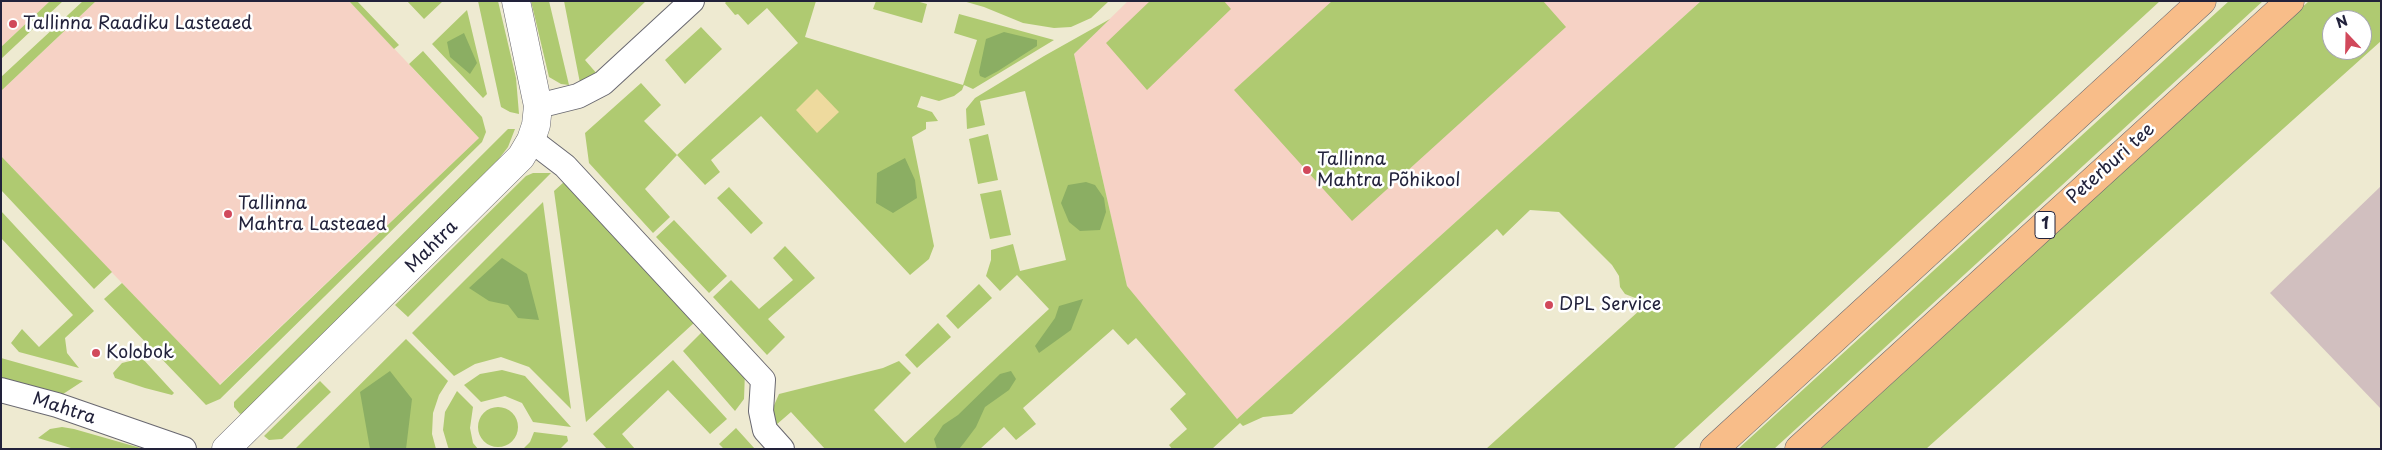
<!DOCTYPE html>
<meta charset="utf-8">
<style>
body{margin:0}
#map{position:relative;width:2382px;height:450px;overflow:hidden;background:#eeead1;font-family:"Playpen Sans",sans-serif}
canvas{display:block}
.frame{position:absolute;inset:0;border:2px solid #22223b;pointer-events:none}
.north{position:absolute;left:2322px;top:10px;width:50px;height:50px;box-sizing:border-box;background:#fff;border:1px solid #a7a7b1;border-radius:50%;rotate:339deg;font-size:14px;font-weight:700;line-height:20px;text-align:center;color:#22223b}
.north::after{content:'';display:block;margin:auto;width:18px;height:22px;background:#d1495b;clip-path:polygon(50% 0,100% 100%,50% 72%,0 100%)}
</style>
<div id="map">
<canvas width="2382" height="450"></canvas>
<div class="frame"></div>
<div class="north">N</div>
</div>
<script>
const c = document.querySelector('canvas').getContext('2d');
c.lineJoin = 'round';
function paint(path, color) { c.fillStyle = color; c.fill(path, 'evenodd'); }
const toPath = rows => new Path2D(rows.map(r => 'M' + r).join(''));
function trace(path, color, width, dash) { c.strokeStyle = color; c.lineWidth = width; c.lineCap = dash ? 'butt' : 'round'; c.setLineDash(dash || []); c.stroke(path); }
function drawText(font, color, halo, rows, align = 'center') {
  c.font = font + ' "Playpen Sans",sans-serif'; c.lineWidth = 5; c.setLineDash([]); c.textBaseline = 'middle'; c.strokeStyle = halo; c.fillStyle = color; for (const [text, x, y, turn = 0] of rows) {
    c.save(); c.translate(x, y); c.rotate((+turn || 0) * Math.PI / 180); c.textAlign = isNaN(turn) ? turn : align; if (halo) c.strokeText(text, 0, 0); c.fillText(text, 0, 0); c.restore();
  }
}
paint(toPath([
 [1,1,50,1,1,47],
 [96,1,349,1,479,138,219,385,1,156,1,91],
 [1128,1,1701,1,1237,419,1127,287,1074,54]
]), '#f6d2c5');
paint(toPath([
 [2381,186,2381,409,2270,293]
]), '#d1bfbf');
paint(toPath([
 [50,1,63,1,1,59,1,47],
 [83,1,96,1,1,91,1,77],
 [349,1,357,1,399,45,394,49],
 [407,1,443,1,424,19],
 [478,1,498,1,516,78,519,114,510,112,501,107],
 [531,1,549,1,569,85,561,84,549,77],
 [564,1,646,1,585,60,598,75,580,83],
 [727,1,816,1,805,37,963,85,977,40,954,33,959,14,1054,40,973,89,964,85,962,90,954,96,939,101,921,96,917,107,932,112,938,121,926,122,926,129,912,137,934,246,929,259,910,275,761,116,711,160,720,172,705,185,677,155,645,189,670,217,653,233,589,163,585,133,641,83,661,105,644,121,677,155,798,43,767,8,748,25,738,14,735,15,725,3],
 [876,1,916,1,927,4,922,23,873,9],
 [963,1,1109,1,1091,18,1071,27,1054,28,1023,23,984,7],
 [1150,1,1224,1,1231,9,1147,90,1106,43],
 [1332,1,1543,1,1566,27,1352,221,1234,90],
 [1701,1,2160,1,1673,449,1486,449,1640,310,1643,301,1625,294,1620,287,1619,276,1612,265,1559,212,1530,210,1503,236,1497,229,1292,414,1263,417,1243,426,1240,423,1212,449,1172,449,1169,445,1187,429,1170,409,1186,394,1136,338,1128,345,1113,329,1023,408,1036,424,1016,440,1004,427,980,449,825,449,791,412,776,425,772,410,779,394,883,368,899,361,911,373,874,410,905,443,1049,309,1017,275,1000,291,986,276,991,260,991,250,1013,244,1020,271,1066,260,1025,91,980,101,985,125,967,129,966,109,975,98,1044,56,1110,19,1074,54,1127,286,1237,419],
 [2229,1,2263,1,1774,449,1738,449],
 [2309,1,2381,1,2381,41,1926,449,1820,449],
 [2332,20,2362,20,2362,50,2332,50],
 [467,10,487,94,483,98,432,44],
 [701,27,722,49,685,84,665,60],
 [423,51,482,117,486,132,482,142,220,399,206,405,104,299,122,283,220,385,479,138,409,64],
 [508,129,515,129,508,147,498,160,245,412,240,414,234,407,234,402],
 [988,134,998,180,978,184,969,139],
 [1,156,112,272,94,289,1,190],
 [533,173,551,173,408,317,395,305,526,176],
 [564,182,695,322,586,422,554,191],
 [729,187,763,223,751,234,717,198],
 [1001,190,1011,235,990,239,980,194],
 [543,202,571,409,529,367,501,357,475,364,454,376,412,333],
 [1,211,94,311,65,338,67,353,79,368,19,352,11,343,22,329,39,347,73,315,1,238],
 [674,220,727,276,709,293,656,237],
 [785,246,815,278,768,319,785,337,767,355,713,297,731,280,759,309,793,280,773,258],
 [979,284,992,298,958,329,946,316],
 [938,323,951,337,917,368,905,355],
 [704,330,745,372,744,399,735,411,683,351],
 [406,339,448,381,439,395,433,413,432,434,436,449,295,449],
 [1,358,83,381,60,396,1,378],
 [142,358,174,393,172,395,145,388,115,378,113,373,122,363],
 [673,360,727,419,710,434,668,390,622,434,635,449,607,449,593,434],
 [502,370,525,376,571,427,533,422,522,403,505,396,481,402,464,385,480,374],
 [320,381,331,392,282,439,269,440,264,436],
 [457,391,473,407,470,428,473,443,478,449,449,449,448,447,443,430,445,412],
 '478 427a20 20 0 1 1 40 0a20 20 0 1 1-40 0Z',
 [62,427,74,429,144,449,74,449,38,438,50,429],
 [736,428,755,449,724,449,719,444],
 [534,432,567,436,568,441,560,449,523,449,530,442]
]), '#afca71');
paint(toPath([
 [1004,32,1037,40,1037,46,998,71,985,78,980,76,979,72,986,39],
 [464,33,477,63,470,74,450,57,447,42],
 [905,158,915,180,917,198,893,213,876,203,877,173],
 [1086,182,1095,185,1104,198,1106,212,1100,230,1080,231,1069,222,1061,203,1068,185],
 [502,258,527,274,539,320,518,318,508,305,489,301,469,288],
 [1083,299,1071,330,1039,353,1035,346,1055,318,1059,306],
 [390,371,412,399,406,449,370,449,360,392],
 [1011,371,1016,379,1009,390,985,407,976,427,964,443,959,449,937,449,934,439,943,425,958,415,1000,374]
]), '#8bae63');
paint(toPath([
 [817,89,839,112,817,133,796,110]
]), '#eeda9e');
const minor = toPath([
 [538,106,578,96,603,83,692,1],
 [531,140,565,166,763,380,761,411,765,430,782,449],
 [1,390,57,405,184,449]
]);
const tertiary = toPath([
 [226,449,521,157,531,140,536,125,538,106,516,1]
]);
const trunk = toPath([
 [1714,449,2202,1],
 [1799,449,2290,1]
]);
trace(minor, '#696870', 26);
trace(tertiary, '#696870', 29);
trace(trunk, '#696870', 29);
trace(minor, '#fff', 24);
trace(tertiary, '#fff', 28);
trace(trunk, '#f8bd89', 28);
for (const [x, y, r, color] of [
 [13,24,5,"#d1495b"],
 [1307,170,5,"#d1495b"],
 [228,214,5,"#d1495b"],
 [1549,305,5,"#d1495b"],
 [96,353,5,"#d1495b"]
]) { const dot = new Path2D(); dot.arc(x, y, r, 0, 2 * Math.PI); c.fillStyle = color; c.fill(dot); trace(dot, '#fff', 2); }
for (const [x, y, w] of [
 [2045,225,20]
]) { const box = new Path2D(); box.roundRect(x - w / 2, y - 13.5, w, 27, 4); c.fillStyle = '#fff'; c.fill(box); trace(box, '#22223b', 1); }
drawText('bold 16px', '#22223b', null, [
 ["1",2045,225]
]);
drawText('18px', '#22223b', '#fff', [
 ["Tallinna Raadiku Lasteaed",23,24],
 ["Tallinna",1317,160],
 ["Mahtra Põhikool",1317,181],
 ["Tallinna",238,204],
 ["Mahtra Lasteaed",238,225],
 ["DPL Service",1559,305],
 ["Kolobok",106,353]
], 'left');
drawText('18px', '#22223b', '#fff', [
 ["Peterburi tee",2111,164,-42],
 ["Mahtra",432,247,-45],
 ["Mahtra",64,409,18]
]);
</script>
